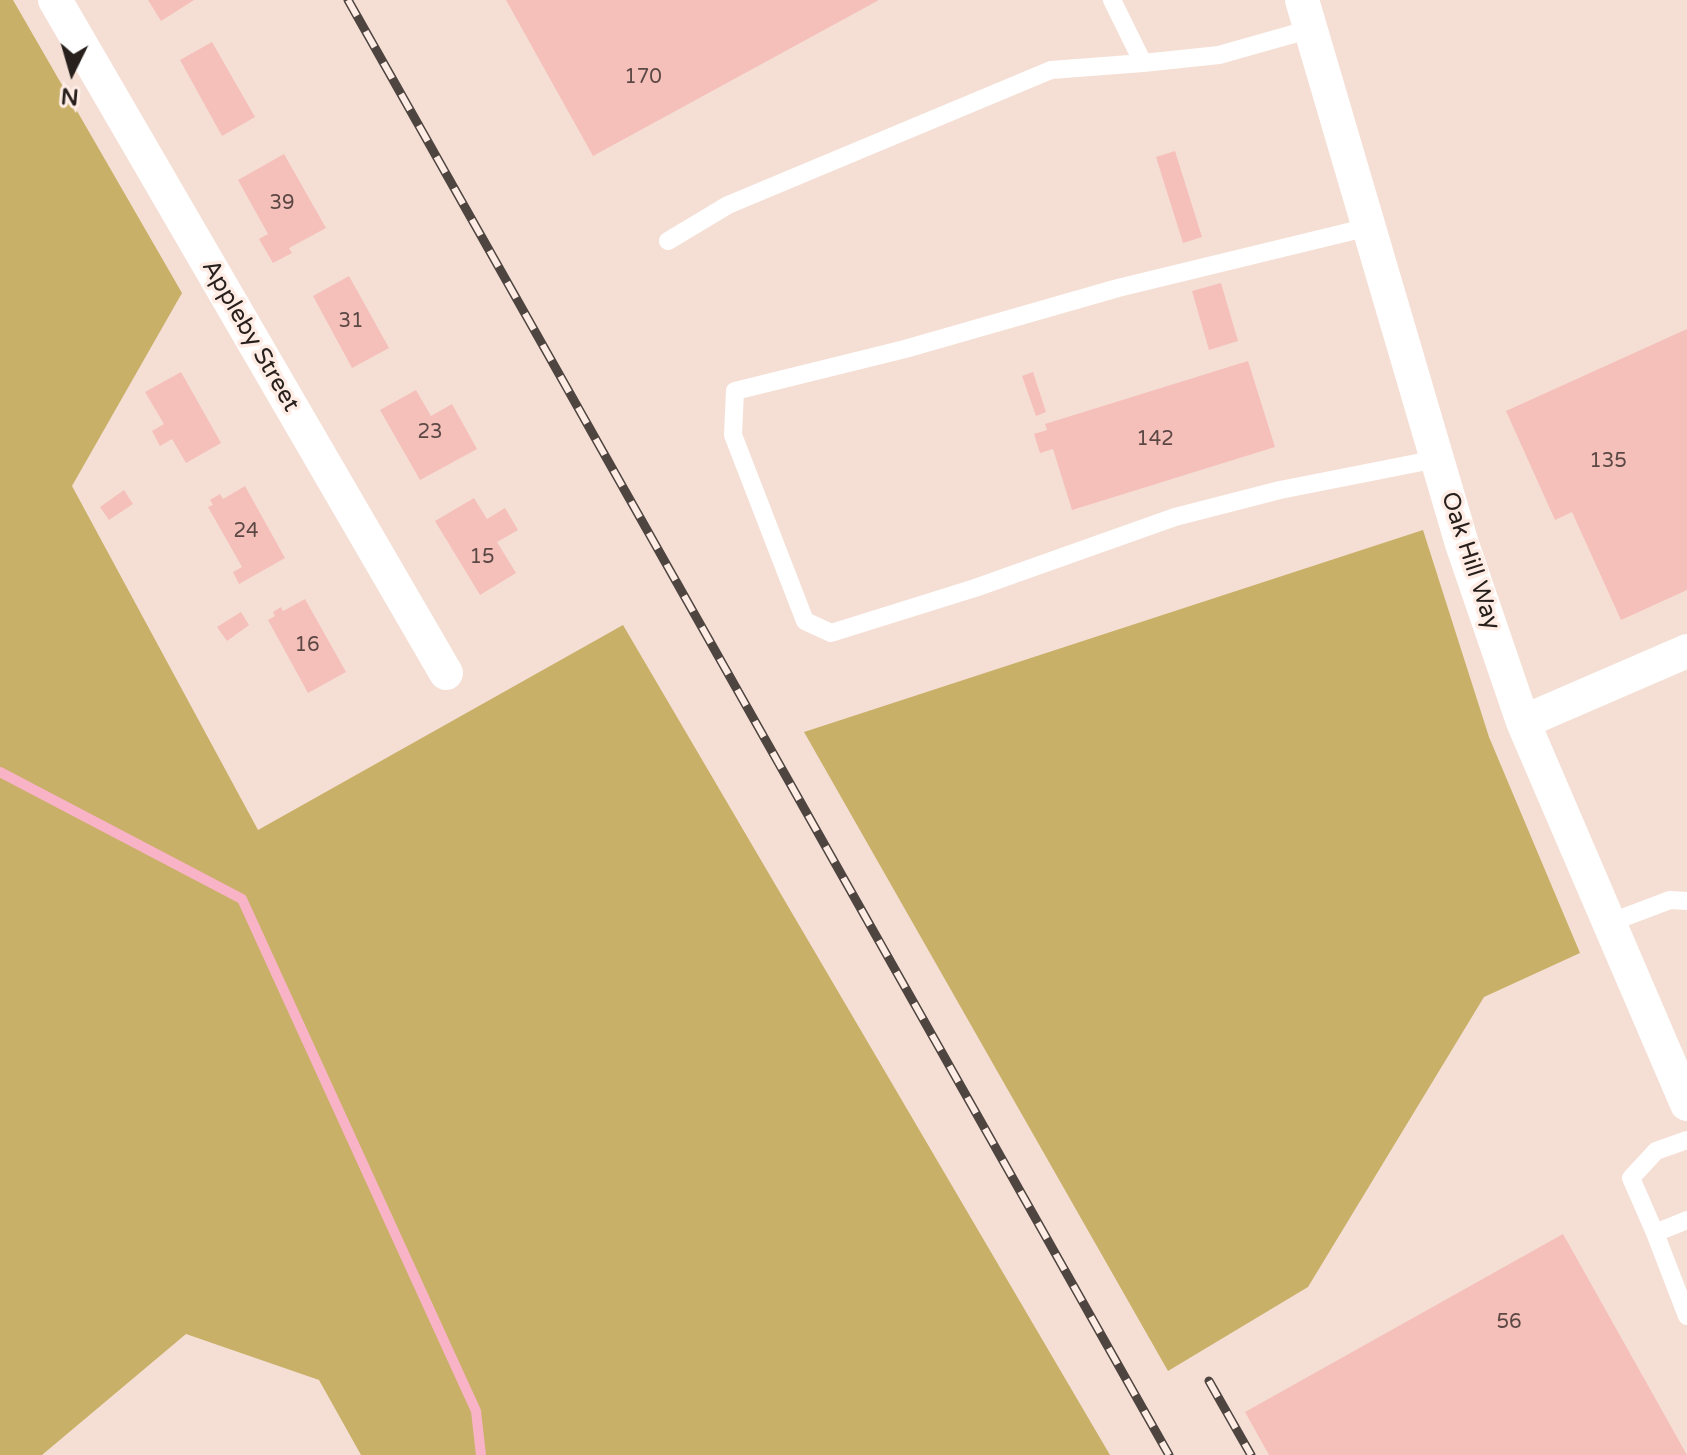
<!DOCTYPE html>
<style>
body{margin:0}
#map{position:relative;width:1687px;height:1455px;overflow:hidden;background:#f5dfd5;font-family:"Varela Round",sans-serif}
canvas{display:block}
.north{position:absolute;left:32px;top:32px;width:80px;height:80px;-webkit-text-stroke:6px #ffede5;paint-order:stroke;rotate:185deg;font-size:22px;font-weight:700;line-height:32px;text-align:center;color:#28201d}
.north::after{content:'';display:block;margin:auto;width:28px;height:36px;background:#28201d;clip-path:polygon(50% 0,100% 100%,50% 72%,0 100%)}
</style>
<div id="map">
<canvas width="1687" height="1455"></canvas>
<div class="north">N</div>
</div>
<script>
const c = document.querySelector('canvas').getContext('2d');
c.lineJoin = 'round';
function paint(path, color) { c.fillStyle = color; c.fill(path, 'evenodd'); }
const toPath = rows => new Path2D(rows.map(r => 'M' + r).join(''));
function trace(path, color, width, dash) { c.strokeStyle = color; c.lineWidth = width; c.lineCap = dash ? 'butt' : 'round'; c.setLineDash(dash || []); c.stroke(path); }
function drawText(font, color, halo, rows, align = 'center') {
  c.font = font + ' "Varela Round",sans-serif'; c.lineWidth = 7; c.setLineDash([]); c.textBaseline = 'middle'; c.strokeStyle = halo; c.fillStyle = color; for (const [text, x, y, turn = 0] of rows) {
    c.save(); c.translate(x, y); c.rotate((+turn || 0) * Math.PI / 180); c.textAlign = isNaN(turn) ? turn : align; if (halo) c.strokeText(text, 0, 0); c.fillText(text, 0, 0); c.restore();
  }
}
paint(toPath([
 [0,0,13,0,182,293,72,486,258,830,623,625,1110,1455,361,1455,319,1380,186,1334,42,1455,0,1455],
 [1423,530,1489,737,1580,953,1484,997,1308,1287,1168,1371,804,732]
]), '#c9b068');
trace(toPath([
 [0,772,242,899,476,1411,481,1455]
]), '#f9b3c6', 10);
paint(toPath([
 [148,0,194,0,161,21],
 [506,0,879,0,593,156],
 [212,42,255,117,222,136,180,60],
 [1175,151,1202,237,1183,243,1156,157],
 [284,154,326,228,289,248,292,253,273,263,259,239,268,234,238,180],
 [349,276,389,348,352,368,313,296],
 [1221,283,1238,341,1209,350,1192,291],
 [1687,329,1687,590,1621,620,1572,512,1555,520,1506,411],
 [1248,361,1275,447,1072,510,1053,449,1040,453,1034,434,1047,430,1045,424],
 [181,372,221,443,186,463,172,439,160,446,152,431,164,424,145,392],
 [1033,372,1046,412,1036,416,1022,376],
 [416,390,431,416,452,404,477,449,420,480,380,410],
 [245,486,285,558,239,584,233,572,242,567,208,507,213,505,210,500,220,494,223,499],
 [124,490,133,504,109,520,100,507],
 [474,498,487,519,505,508,518,530,497,542,516,573,480,595,435,521],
 [305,599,346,672,308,693,268,620,275,616,273,612,281,607,283,611],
 [241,612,249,625,227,641,217,627],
 [1563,1234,1687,1455,1269,1455,1245,1412]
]), '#f5bfba');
trace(toPath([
 [1112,0,1143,63,1219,55,1311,29],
 [1369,227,1118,288,905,349,735,391,733,435,805,621,831,633,975,588,1175,517,1280,490,1437,459],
 [668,241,728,205,1051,70,1143,63],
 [1609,923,1670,900,1687,901],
 [1687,1220,1655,1233,1687,1316],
 [1655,1233,1631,1178,1656,1151,1687,1140]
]), '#fff', 18);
trace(toPath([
 [55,0,446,673],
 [1302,0,1462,544,1523,722,1687,1104],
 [1523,722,1687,651]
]), '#fff', 34);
const rail = toPath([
 [348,0,1169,1455],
 [1209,1381,1251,1455]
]);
trace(rail, '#4f4540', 9);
trace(rail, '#ffede5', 6, [18]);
drawText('20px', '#5b4844', null, [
 ["170",643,78],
 ["39",282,204],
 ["31",351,322],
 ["23",430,433],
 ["142",1155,440],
 ["135",1608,462],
 ["24",246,532],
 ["15",482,558],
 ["16",307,646],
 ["56",1509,1323]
]);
drawText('24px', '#28201d', '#ffede5', [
 ["Appleby Street",250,336,60],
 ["Oak Hill Way",1470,561,72]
]);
</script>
